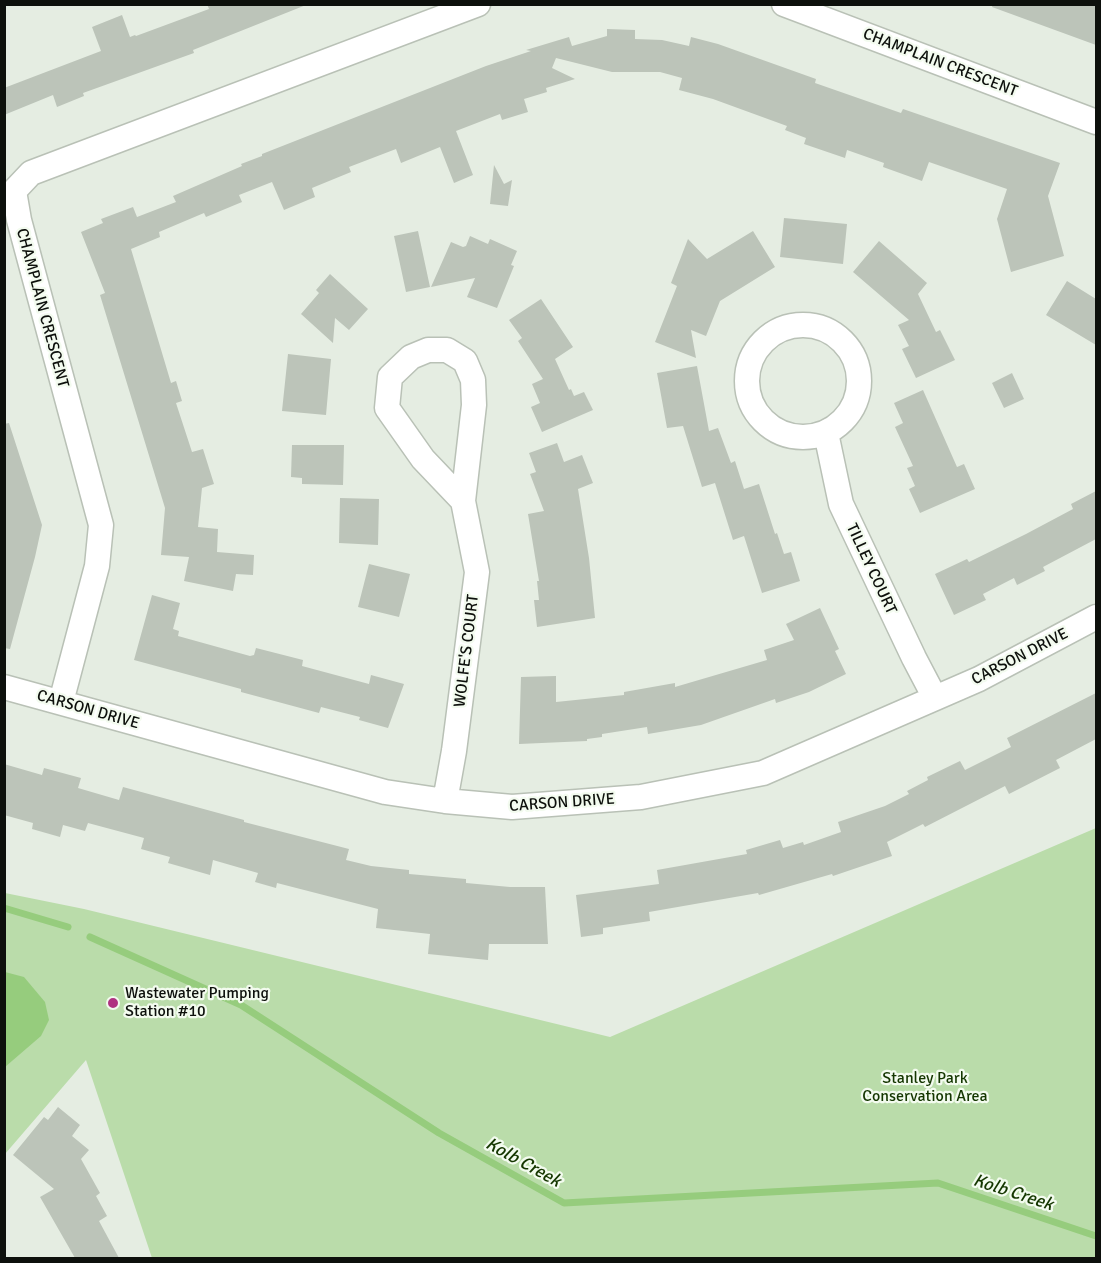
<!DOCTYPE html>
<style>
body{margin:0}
#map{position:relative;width:1101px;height:1263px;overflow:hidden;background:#e5ede2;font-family:Signika,sans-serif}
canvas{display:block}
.frame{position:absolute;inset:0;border:6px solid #0d100c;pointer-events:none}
</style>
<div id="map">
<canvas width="1101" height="1263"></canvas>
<div class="frame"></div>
</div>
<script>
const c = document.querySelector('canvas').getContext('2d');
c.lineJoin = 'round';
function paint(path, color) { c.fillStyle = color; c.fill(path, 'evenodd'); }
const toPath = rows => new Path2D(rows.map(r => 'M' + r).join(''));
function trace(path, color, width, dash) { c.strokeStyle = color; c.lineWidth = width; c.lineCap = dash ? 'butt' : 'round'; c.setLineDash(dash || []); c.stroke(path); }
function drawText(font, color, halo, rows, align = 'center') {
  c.font = font + ' Signika,sans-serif'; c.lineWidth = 4.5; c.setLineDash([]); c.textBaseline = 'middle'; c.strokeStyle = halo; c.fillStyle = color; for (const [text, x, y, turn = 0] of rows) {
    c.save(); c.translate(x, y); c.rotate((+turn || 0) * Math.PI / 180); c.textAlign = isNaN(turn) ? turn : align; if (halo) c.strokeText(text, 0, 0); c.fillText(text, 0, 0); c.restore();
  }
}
paint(toPath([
 [1096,828,1096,1258,152,1258,86,1060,5,1154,5,893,84,909,610,1037]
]), '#badcaa');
paint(toPath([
 [5,972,24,977,45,1002,49,1020,41,1036,5,1067]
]), '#96cc7d');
trace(toPath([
 [4,908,68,927],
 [90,937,241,1005,439,1133,564,1203,938,1183,1096,1236]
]), '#96cc7d', 7);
paint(toPath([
 [207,4,306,5,193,50,194,53,83,93,84,96,57,107,53,95,4,115,4,88,101,51,92,27,122,15,130,37,135,35,136,36,209,9],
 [993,4,1096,4,1096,45,992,7],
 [607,29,635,30,635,39,662,40,689,46,691,37,718,44,816,79,815,83,901,113,903,109,1060,163,1048,196,1064,256,1011,272,997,219,1007,189,929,162,922,181,883,167,884,163,847,150,845,158,804,144,806,138,785,130,787,126,713,99,679,90,682,78,660,72,612,72,556,58,552,68,575,79,546,88,547,92,524,99,528,112,502,120,500,114,456,131,473,175,454,183,440,147,401,163,396,149,349,167,351,172,312,188,315,197,284,210,272,182,239,195,242,202,206,217,204,213,159,232,160,237,131,249,171,383,176,381,182,401,176,403,192,452,203,449,214,484,202,488,198,527,218,529,217,552,254,555,253,575,236,574,233,591,184,581,189,557,161,555,165,508,100,295,105,293,81,232,103,223,101,219,133,207,137,217,176,202,173,196,242,166,241,164,262,156,262,154,486,66,531,51,526,50,569,37,572,46,607,36],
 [494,165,504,184,512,180,508,206,490,204],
 [784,218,847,224,843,264,780,257],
 [418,231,430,287,406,292,394,236],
 [753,231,775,267,720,301,706,336,691,330,696,358,655,342,677,286,671,283,688,239,707,259],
 [470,236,488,244,490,239,517,251,511,265,514,266,497,308,467,297,475,278,431,287,451,242,463,247,466,246],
 [879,241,927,283,918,294,936,332,940,330,955,360,916,378,902,349,909,346,898,325,909,320,853,272],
 [330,274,368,309,349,330,335,318,333,343,301,314,319,293,316,290],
 [1067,281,1096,299,1096,345,1046,315],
 [541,299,573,347,555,359,569,390,571,389,574,396,584,392,593,410,542,432,531,407,540,403,532,384,543,379,518,341,522,338,509,320],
 [288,354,331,359,326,415,282,411],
 [697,366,709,431,718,428,731,463,735,461,744,489,759,484,775,534,777,533,784,554,791,552,800,581,762,593,744,536,733,540,715,483,702,487,683,426,667,428,657,373],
 [1012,373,1024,399,1004,408,992,383],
 [923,390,957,467,964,464,975,489,920,513,909,489,915,486,907,468,913,466,895,427,903,423,894,403],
 [9,423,42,525,35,557,10,649,4,648,4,424],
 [557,443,564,462,582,455,593,483,578,489,589,558,595,618,537,627,534,600,539,600,537,581,539,581,528,514,544,511,530,474,536,472,529,453],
 [292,445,344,445,343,485,302,484,302,478,291,477],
 [1096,491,1096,539,1043,567,1045,571,1017,585,1014,578,983,594,986,600,954,615,935,574,967,559,969,562,1026,534,1073,509,1071,504],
 [340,498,379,499,378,545,339,543],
 [369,564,410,574,399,617,358,607],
 [152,595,180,603,173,629,179,631,178,636,250,656,254,655,256,648,303,660,302,666,369,684,371,675,404,684,388,728,359,720,360,717,321,707,319,713,241,692,241,689,134,660],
 [820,608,839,649,835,651,846,674,809,692,776,703,775,699,701,725,648,734,647,727,602,734,602,737,587,739,587,741,519,744,521,677,556,676,556,702,624,695,624,692,675,683,675,687,767,660,764,650,794,640,786,624],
 [1096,693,1096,739,1056,760,1060,768,1009,794,1005,786,925,827,923,824,887,842,892,856,833,876,832,874,759,895,758,893,649,912,650,921,603,928,603,934,581,937,576,895,659,884,657,870,747,854,746,850,780,840,783,848,803,842,804,845,841,832,838,822,885,806,909,794,907,791,928,780,927,777,960,761,965,770,1011,747,1007,738],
 [4,764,42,775,44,768,81,778,78,788,119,800,123,787,244,820,244,822,349,849,346,860,371,866,409,870,409,874,466,879,466,883,510,887,545,887,548,944,489,944,488,960,428,954,430,934,376,928,378,909,277,883,276,888,255,882,258,873,213,860,210,875,168,863,170,857,141,849,144,838,88,823,85,831,63,825,60,837,32,829,33,823,4,815],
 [58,1107,80,1125,72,1136,89,1150,81,1159,100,1193,96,1196,107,1216,99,1221,119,1258,75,1258,40,1197,54,1189,13,1155,44,1117,48,1120]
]), '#bcc4b9');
const minor = toPath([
 [784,4,1096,122],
 '747 381a56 56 0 1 1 112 0a56 56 0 1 1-112 0Z',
 [826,433,841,504,914,658,935,698],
 [4,687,385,792,445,801,512,807,641,797,763,773,979,679,1096,617],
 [61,702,97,566,101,525,19,220,14,191,31,173,478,4],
 [445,801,454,751,477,572,463,501,474,405,473,380,465,361,447,350,428,350,411,357,390,377,387,408,423,459,463,501]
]);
trace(minor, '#b9c1b6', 27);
trace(minor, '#fff', 24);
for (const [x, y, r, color] of [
 [113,1003,6,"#af3281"]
]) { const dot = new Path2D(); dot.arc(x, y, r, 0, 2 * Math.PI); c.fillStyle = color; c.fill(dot); trace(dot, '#f3fbef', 2); }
drawText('16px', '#0d100c', '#f3fbef', [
 ["CHAMPLAIN CRESCENT",940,63,21],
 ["CHAMPLAIN CRESCENT",42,308,75],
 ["TILLEY COURT",871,569,65],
 ["WOLFE'S COURT",467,651,-83],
 ["CARSON DRIVE",1020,657,-27],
 ["CARSON DRIVE",88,710,16],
 ["CARSON DRIVE",562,803,-4]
]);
drawText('16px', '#0d100c', '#f3fbef', [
 ["Wastewater Pumping",125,994],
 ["Station #10",125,1012]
], 'left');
drawText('16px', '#143600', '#f3fbef', [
 ["Stanley Park",925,1079],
 ["Conservation Area",925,1097]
]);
drawText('italic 18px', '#153700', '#f3fbef', [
 ["Kolb Creek",523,1163,29],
 ["Kolb Creek",1013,1193,18]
]);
</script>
